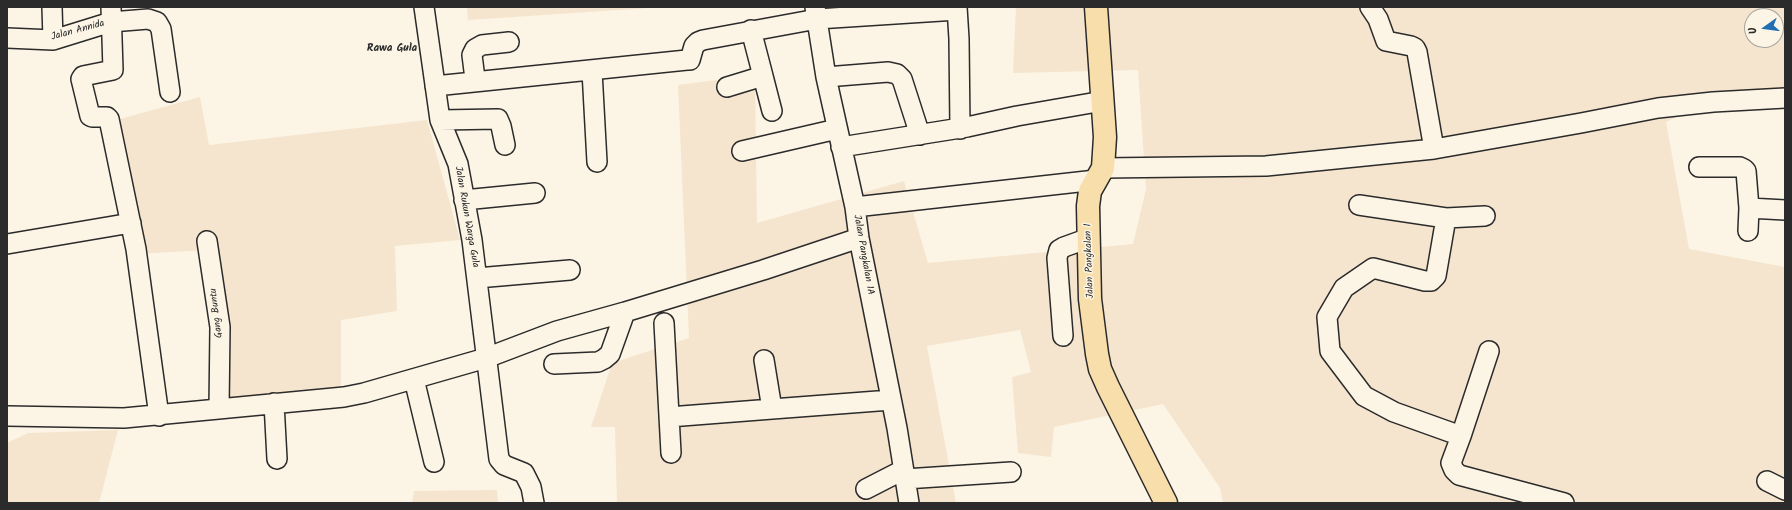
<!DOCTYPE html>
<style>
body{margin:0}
#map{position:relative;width:1792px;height:510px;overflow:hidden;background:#fcf5e5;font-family:Kalam,sans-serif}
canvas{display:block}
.frame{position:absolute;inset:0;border:8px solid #2b2b2b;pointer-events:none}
.north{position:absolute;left:1744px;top:8px;width:40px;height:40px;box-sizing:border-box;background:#fcf5e5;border:1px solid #a8a49b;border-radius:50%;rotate:256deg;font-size:11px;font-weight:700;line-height:16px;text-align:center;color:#2b2b2b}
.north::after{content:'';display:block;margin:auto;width:14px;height:18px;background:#1f6fb2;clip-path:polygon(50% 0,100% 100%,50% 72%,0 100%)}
</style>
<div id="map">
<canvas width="1792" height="510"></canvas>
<div class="frame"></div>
<div class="north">U</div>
</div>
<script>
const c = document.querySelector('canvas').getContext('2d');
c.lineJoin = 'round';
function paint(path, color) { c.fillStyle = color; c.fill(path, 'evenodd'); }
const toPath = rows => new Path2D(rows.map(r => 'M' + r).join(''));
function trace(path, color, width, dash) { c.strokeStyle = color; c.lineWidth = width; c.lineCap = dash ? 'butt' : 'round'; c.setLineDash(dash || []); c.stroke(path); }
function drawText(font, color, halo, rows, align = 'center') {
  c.font = font + ' Kalam,sans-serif'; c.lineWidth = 3; c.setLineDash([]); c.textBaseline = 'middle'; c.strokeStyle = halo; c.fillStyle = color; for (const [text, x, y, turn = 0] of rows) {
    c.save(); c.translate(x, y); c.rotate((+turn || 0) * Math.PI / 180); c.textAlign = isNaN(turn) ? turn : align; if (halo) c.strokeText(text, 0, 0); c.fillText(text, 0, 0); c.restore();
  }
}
paint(toPath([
 [467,7,665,7,468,20],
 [1016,7,1785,7,1785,108,1700,106,1666,122,1689,249,1785,267,1785,503,1223,503,1220,488,1163,404,1054,427,1051,457,1018,453,1012,377,1031,372,1020,330,927,346,956,503,617,503,615,427,591,427,612,363,689,338,678,85,755,75,757,223,904,181,928,263,1133,244,1146,189,1138,70,1013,73],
 [1752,16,1776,16,1776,40,1752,40],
 [200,97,209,145,427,120,460,240,395,246,397,311,341,320,341,391,223,400,210,250,134,254,120,119],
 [118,430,99,503,7,503,7,443,28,433],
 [497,490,498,503,412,503,414,491]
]), '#f5e5ce');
const minor = toPath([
 [52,7,53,40],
 [111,7,113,70,83,76,81,79,90,116,92,117,107,117,109,119,136,249,159,416],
 [424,7,440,120,458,164,472,240,499,459,504,465,524,473,531,487,534,503],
 [815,7,826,77,855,207,859,238,897,428,909,503],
 [957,7,959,39,960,129],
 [1370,7,1378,19,1386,41,1411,46,1415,48,1417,52,1434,149],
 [7,38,53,40,111,22,148,19,157,22,161,29,170,92],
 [592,71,597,162],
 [763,76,772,111],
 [826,77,888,72,897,74,902,79,920,135],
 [475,79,472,55,475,49,482,45,509,42],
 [435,86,687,60,690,60,694,46,698,42,703,40,817,19,957,10],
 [727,87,763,76,751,30],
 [440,120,498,119,501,126,505,145],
 [841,147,967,127,1017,116,1103,101],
 [742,151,837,129],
 [1699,167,1740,167,1744,169,1746,171,1749,208,1785,210],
 [1103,168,1266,166,1434,149,1581,123,1658,108,1713,102,1785,98],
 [464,200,535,193],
 [1359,205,1446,218],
 [855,207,1096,180],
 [1485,216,1446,218,1436,276,1431,281,1425,281,1373,268,1344,288,1327,317,1330,351,1364,396,1394,412,1461,436,1451,463,1454,470,1459,475,1564,503],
 [1748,231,1749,208],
 [207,241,220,327,219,409],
 [7,244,131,223],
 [477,278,570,270],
 [664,323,671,453],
 [1063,336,1057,258,1059,250,1064,247,1089,238],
 [554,364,598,362,604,359,610,354,625,312],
 [414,379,434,462],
 [274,403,277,459],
 [772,409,891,400],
 [7,416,124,418,344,397,364,393,486,358,557,331,625,312,763,270,859,238],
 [669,417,772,409,764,360],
 [1461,436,1489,351],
 [905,479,1011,472],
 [1767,481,1785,490],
 [866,489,903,470]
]);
const major = toPath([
 [1096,7,1105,137,1103,168,1090,191,1088,206,1090,299,1097,354,1100,369,1108,387,1166,503]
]);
trace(minor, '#2b2b2b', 22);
trace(major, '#2b2b2b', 25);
trace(minor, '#fcf5e5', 19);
trace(major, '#f8deab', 22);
drawText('10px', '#2b2b2b', '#fcf5e5', [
 ["Jalan Annida",78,31,-15],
 ["Jalan Rukun Warga Gula",466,217,80],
 ["Jalan Pangkalan 1A",863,255,80],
 ["Jalan Pangkalan 1",1090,261,-92],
 ["Gang Buntu",217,313,-97]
]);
drawText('bold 11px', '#2b2b2b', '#fcf5e5', [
 ["Rawa Gula",392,49]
]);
</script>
